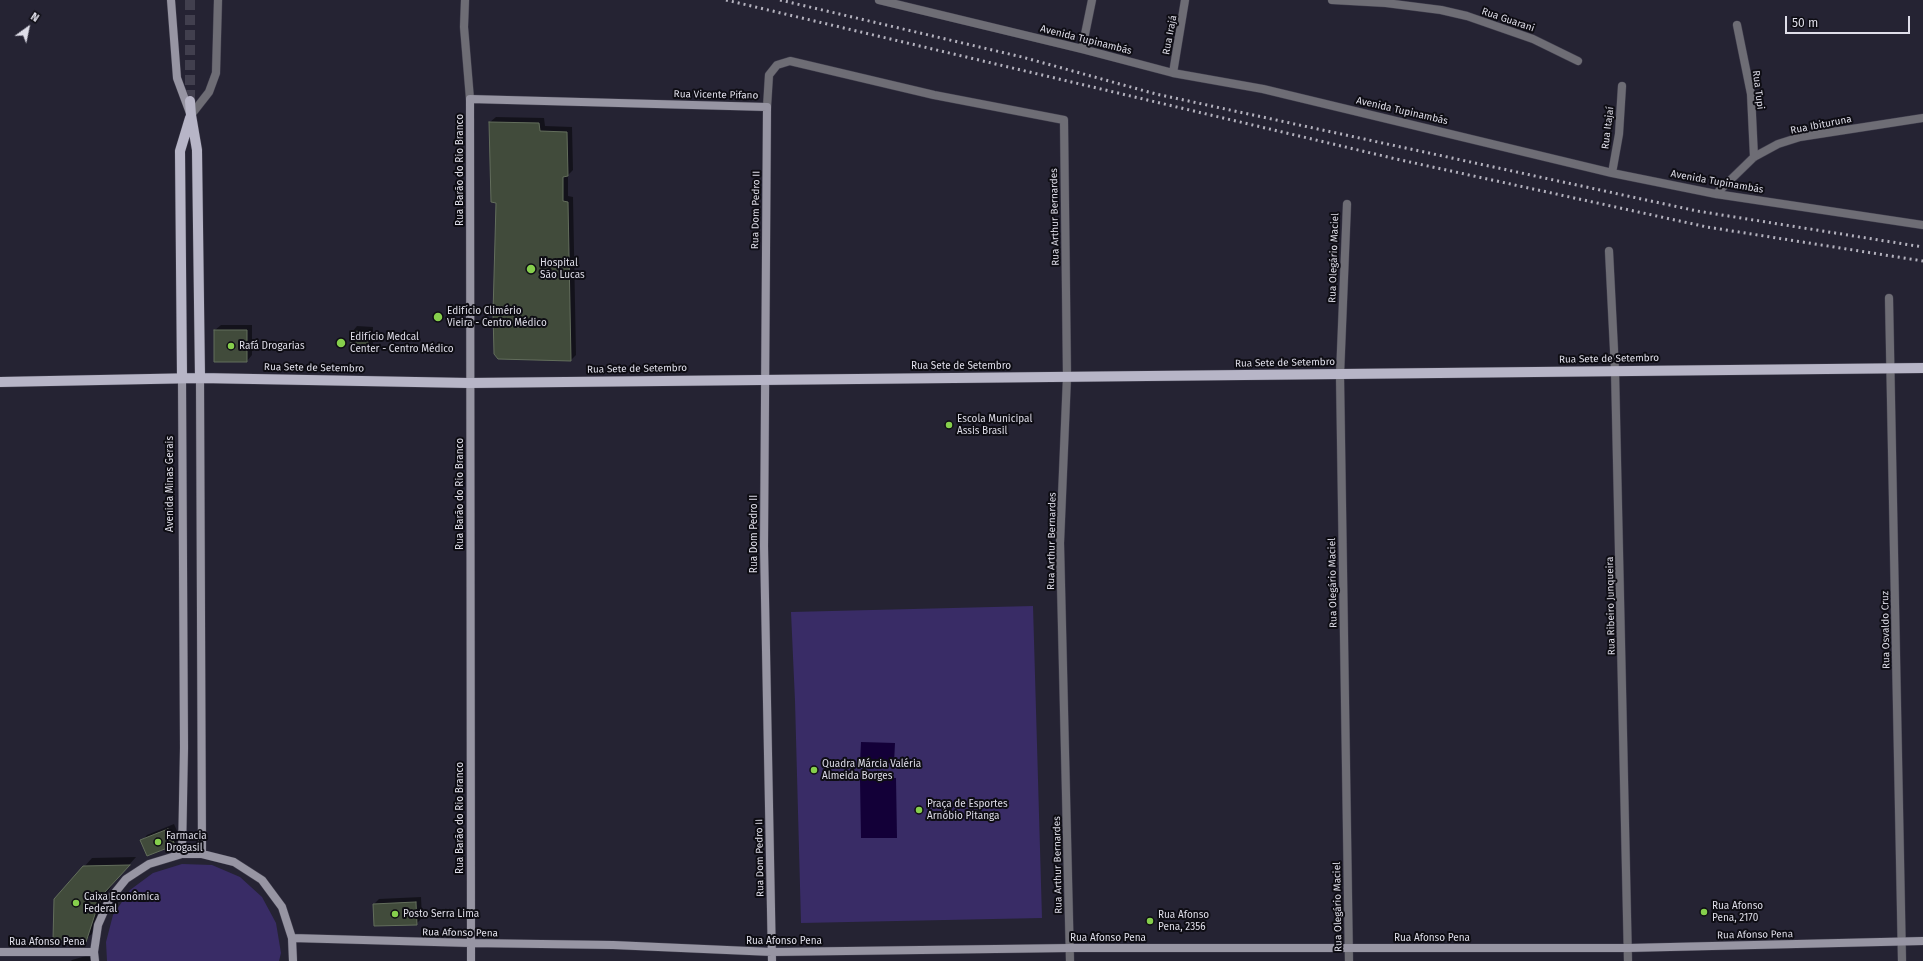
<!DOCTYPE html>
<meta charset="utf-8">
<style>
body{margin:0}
#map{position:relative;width:1923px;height:961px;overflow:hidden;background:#252333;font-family:"Fira Sans",sans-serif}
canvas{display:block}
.north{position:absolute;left:8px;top:8px;width:40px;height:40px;-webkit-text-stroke:3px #0e0d14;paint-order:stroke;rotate:33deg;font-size:11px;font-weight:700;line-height:16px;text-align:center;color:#dfdee9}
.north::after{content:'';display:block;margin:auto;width:14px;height:18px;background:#dfdee9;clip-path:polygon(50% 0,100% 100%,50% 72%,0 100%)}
.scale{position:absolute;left:1785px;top:16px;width:125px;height:18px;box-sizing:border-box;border:2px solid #dfdee9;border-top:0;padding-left:5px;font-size:12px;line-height:14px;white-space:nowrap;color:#dfdee9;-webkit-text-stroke:3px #0e0d14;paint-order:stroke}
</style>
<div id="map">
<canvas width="1923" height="961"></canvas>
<div class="north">N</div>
<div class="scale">50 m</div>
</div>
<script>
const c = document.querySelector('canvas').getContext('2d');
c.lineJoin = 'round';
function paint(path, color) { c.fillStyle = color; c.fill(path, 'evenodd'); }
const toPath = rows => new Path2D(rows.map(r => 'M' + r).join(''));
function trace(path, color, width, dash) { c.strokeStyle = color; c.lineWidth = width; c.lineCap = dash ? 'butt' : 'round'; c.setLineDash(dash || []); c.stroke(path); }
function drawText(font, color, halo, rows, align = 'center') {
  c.font = font + ' "Fira Sans",sans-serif'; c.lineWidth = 4; c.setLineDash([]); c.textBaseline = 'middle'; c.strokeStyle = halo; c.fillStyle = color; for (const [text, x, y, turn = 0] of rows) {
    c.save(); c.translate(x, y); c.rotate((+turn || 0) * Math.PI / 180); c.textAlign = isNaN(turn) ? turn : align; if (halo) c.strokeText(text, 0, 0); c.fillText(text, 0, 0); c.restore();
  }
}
paint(toPath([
 [1033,606,1042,918,801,923,795,701,791,612],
 [182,864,212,865,240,877,262,897,276,923,281,953,279,961,107,961,106,942,113,915,130,890,153,873]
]), '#392c66');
paint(toPath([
 [861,742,895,743,894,763,860,763],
 [896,778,897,838,861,838,860,779]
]), '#130038');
paint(toPath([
 [496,117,544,118,545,126,572,127,573,170,568,175,568,196,573,197,576,355,571,360,497,202,490,122],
 [221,325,252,325,252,355,247,361,215,361,215,330],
 [357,326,373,327,373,347,368,352,352,332],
 [174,824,180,838,174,844,142,841,147,835],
 [136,857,113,883,105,898,94,932,85,940,84,867,92,858],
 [421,897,422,918,416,924,374,904,379,899],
 [89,955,92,961,71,961,72,960]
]), '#0007');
const building = toPath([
 [489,122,539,123,540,131,567,132,568,176,563,177,563,201,568,202,571,361,498,359,494,354,493,313,496,203,491,202,489,122],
 [214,330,247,330,247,362,214,362,214,330],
 [351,331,368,332,368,353,351,352,351,331],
 [168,829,175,845,147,856,140,840,168,829],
 [130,865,105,892,97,908,86,942,53,939,54,899,83,866,130,865],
 [416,902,417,925,374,926,373,904,416,902]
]);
paint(building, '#414b3b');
trace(building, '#636e5c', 1);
trace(toPath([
 [190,0,190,101]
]), '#413f4e', 10, [10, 5]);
const street = toPath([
 [465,0,464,27,470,99],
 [879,0,1082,49,1173,73,1263,89,1612,173,1716,194,1923,225],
 [1332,0,1386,3,1441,10,1467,16,1533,39,1578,61],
 [1737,25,1751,94,1754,157],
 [1082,49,1092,0],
 [1173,73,1185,0],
 [767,107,769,75,777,65,790,61,934,95,1064,120,1067,377,1060,543,1070,961],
 [191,115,209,92,216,73,218,0],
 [1612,173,1619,134,1622,86],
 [1716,194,1754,157,1778,144,1800,137,1923,118],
 [1347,204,1340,375,1349,961],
 [1609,251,1615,370,1628,961],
 [1889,298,1902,961]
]);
const secondary = toPath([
 [171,0,177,78,190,113],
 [182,378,184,748,182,854],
 [200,378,202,854],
 [292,938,470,943,613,945,772,952,1070,948,1628,948,1923,941],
 [0,952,94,952],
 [95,961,94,952,98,925,109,900,126,879,149,864,182,854,202,854,234,862,262,880,282,907,292,938,293,961],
 [471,961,470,99,767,107,764,546,772,961]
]);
const primary = toPath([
 [190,101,191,115,197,150,200,378],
 [182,378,180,151,190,118],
 [0,382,200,378,469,383,1923,368]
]);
trace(street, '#3f3d4c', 9);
trace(secondary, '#3f3d4c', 9);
trace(primary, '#3f3d4c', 11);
trace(street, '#6e6d75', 8);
trace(secondary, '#9795a3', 8);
trace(primary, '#b7b5c7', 10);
trace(toPath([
 [726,0,1396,159,1707,227,1923,261],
 [780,0,1022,57,1156,94,1697,211,1923,247]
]), '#b4b2be', 3, [2, 4]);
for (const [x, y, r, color] of [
 [531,269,5,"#86cf4c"],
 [438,317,5,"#86cf4c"],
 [341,343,5,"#86cf4c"],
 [231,346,4,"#86cf4c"],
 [949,425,4,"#86cf4c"],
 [814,770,4,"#86cf4c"],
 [919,810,4,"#86cf4c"],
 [158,842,4,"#86cf4c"],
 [76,903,4,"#86cf4c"],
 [1704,912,4,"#86cf4c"],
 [395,914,4,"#86cf4c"],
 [1150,921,4,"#86cf4c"]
]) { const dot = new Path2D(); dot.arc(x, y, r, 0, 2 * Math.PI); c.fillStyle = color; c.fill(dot); trace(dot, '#0e0d14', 1.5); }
drawText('10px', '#dfdee9', '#0e0d14', [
 ["Rua Guarani",1508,20,19],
 ["Rua Irajá",1170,35,-79],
 ["Avenida Tupinambás",1086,40,14],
 ["Rua Tupi",1758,90,83],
 ["Rua Vicente Pifano",716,95,1],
 ["Avenida Tupinambás",1402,111,13],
 ["Rua Ibituruna",1821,125,-11],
 ["Rua Itajaí",1608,128,-83],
 ["Rua Barão do Rio Branco",460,170,-90],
 ["Avenida Tupinambás",1717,182,10],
 ["Rua Dom Pedro II",756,210,-89],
 ["Rua Arthur Bernardes",1055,217,-91],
 ["Rua Olegário Maciel",1334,258,-88],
 ["Rua Sete de Setembro",1609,359,-1],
 ["Rua Sete de Setembro",1285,363,-1],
 ["Rua Sete de Setembro",961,366],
 ["Rua Sete de Setembro",314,368,1],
 ["Rua Sete de Setembro",637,369,-1],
 ["Avenida Minas Gerais",170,484,-90],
 ["Rua Barão do Rio Branco",460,494,-90],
 ["Rua Dom Pedro II",754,534,-90],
 ["Rua Arthur Bernardes",1052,541,-89],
 ["Rua Olegário Maciel",1333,583,-91],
 ["Rua Ribeiro Junqueira",1611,606,-91],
 ["Rua Osvaldo Cruz",1886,630,-91],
 ["Rua Barão do Rio Branco",460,818,-90],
 ["Rua Dom Pedro II",760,858,-91],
 ["Rua Arthur Bernardes",1058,865,-91],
 ["Rua Olegário Maciel",1338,907,-91],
 ["Rua Afonso Pena",460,933,1],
 ["Rua Afonso Pena",1755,935,-1],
 ["Rua Afonso Pena",1108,938],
 ["Rua Afonso Pena",1432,938],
 ["Rua Afonso Pena",784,941],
 ["Rua Afonso Pena",47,942]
]);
drawText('10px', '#dfdee9', '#0e0d14', [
 ["Hospital",540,263],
 ["São Lucas",540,275],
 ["Edifício Climério",447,311],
 ["Vieira - Centro Médico",447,323],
 ["Edifício Medcal",350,337],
 ["Center - Centro Médico",350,349],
 ["Rafá Drogarias",239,346],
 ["Escola Municipal",957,419],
 ["Assis Brasil",957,431],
 ["Quadra Márcia Valéria",822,764],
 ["Almeida Borges",822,776],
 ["Praça de Esportes",927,804],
 ["Arnóbio Pitanga",927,816],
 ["Farmacia",166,836],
 ["Drogasil",166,848],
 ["Caixa Econômica",84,897],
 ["Federal",84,909],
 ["Rua Afonso",1712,906],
 ["Pena, 2170",1712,918],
 ["Posto Serra Lima",403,914],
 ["Rua Afonso",1158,915],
 ["Pena, 2356",1158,927]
], 'left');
</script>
